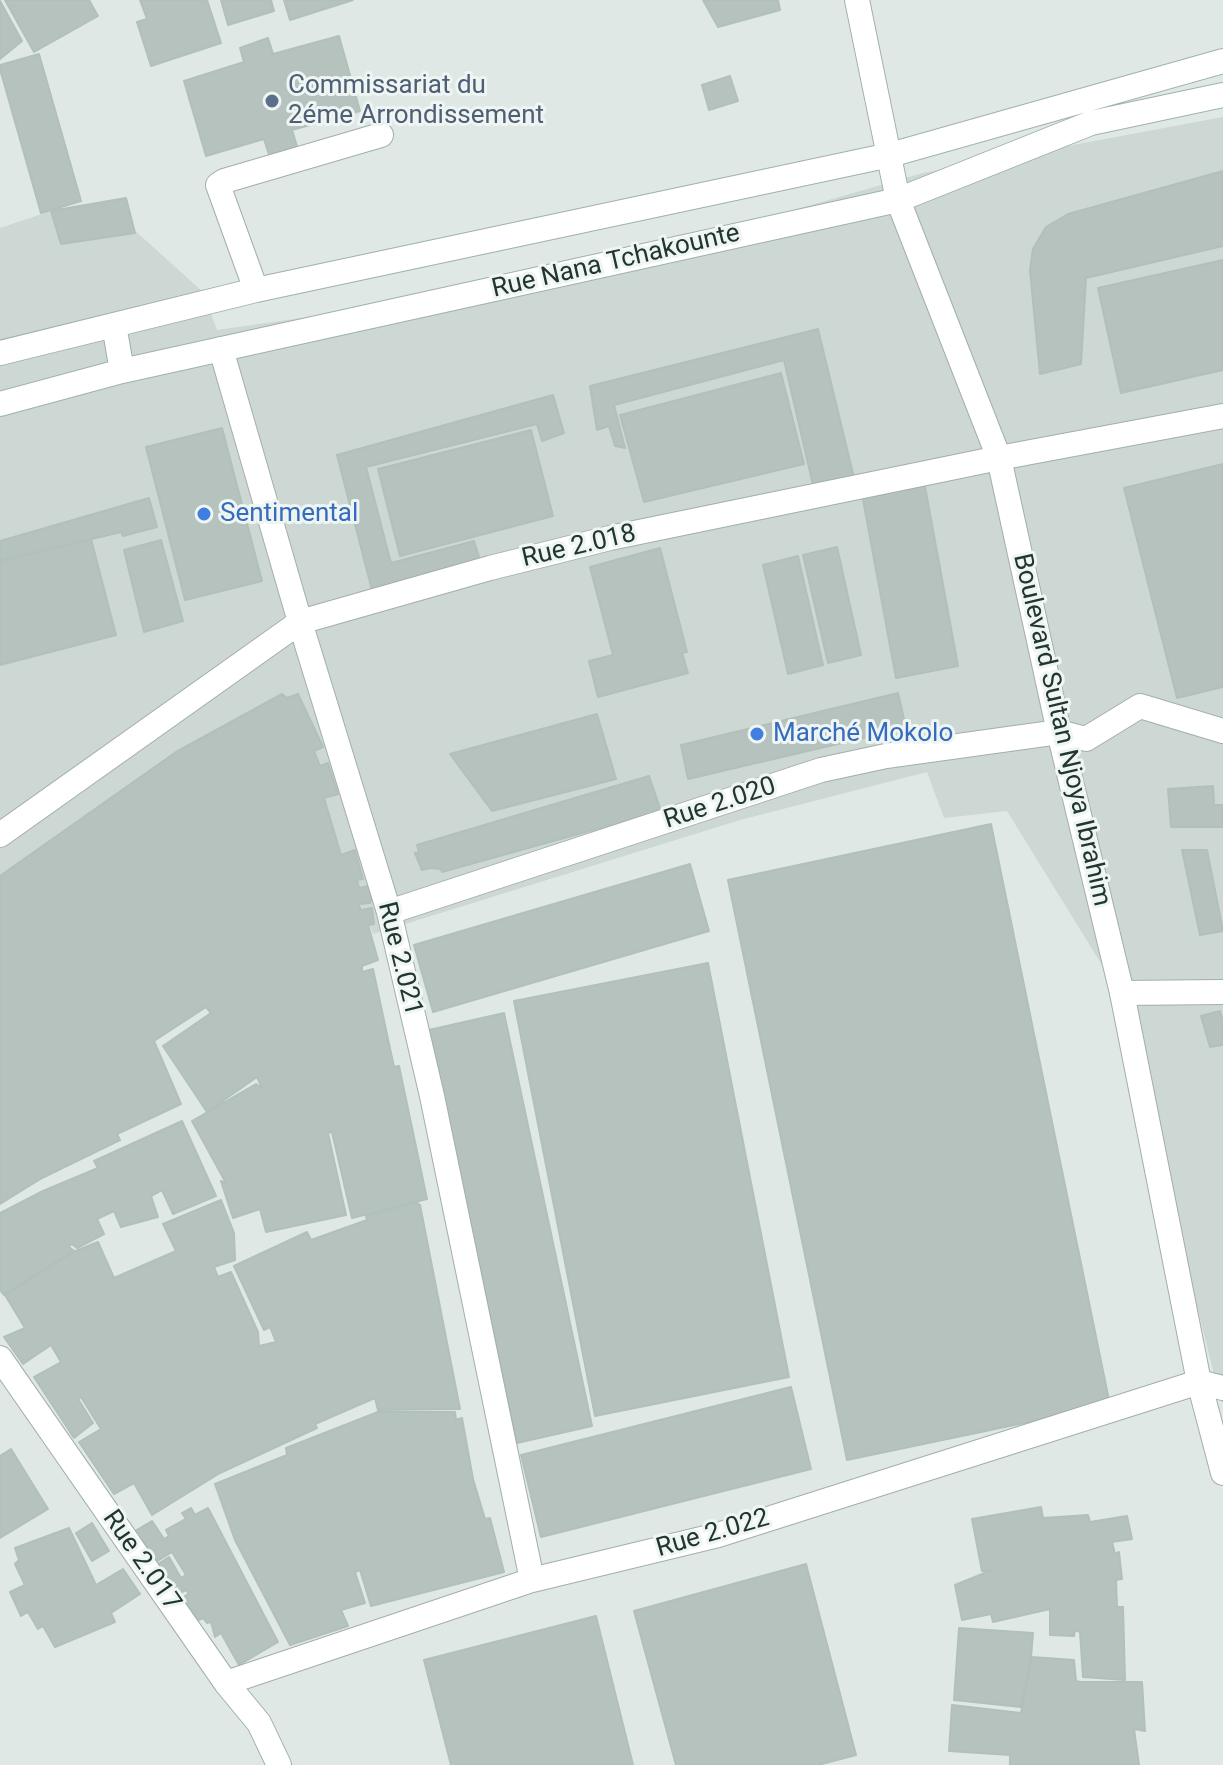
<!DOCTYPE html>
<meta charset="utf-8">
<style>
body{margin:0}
canvas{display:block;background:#dfe8e4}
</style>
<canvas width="1223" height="1765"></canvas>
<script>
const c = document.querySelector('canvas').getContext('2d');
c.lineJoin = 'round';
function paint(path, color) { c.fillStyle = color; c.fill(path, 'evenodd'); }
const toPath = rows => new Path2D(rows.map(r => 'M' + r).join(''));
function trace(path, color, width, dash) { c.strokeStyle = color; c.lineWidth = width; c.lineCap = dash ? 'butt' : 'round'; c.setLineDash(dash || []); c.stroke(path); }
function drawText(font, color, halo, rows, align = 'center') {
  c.font = font + ' Roboto,sans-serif'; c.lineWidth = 6; c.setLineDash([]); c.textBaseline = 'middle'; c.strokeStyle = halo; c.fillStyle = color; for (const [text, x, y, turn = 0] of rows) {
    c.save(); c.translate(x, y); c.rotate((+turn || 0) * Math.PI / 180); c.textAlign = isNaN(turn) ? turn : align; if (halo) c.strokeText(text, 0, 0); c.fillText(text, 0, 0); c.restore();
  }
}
paint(toPath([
 [1223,117,1223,1402,1221,1402,1118,991,1007,811,944,818,927,772,740,820,373,934,275,697,0,883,0,228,51,211,61,244,131,227,203,292,217,330,532,285,923,173]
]), '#cdd7d3');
const building = toPath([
 [5,0,89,0,98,16,34,52,5,0],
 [140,0,207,0,221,43,151,66,137,22,147,19,140,0],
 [221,0,271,0,274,11,228,25,221,0],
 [284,0,353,0,290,20,284,0],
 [703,0,778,0,780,10,718,27,703,0],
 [0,1,22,41,0,59,0,1],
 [339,36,360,111,292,130,299,153,271,161,264,139,206,156,184,81,244,62,240,48,268,38,273,54,339,36],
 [39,54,81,201,41,213,0,69,0,65,39,54],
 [730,76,738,101,709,110,702,85,730,76],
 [1223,171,1223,246,1086,278,1081,364,1040,374,1030,270,1033,249,1046,227,1068,214,1223,171],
 [126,198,135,233,61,244,51,211,126,198],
 [1223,260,1223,370,1121,393,1098,288,1223,260],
 [818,329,855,482,814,489,784,360,614,405,625,448,615,446,609,426,597,430,590,386,818,329],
 [781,373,804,464,644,502,620,415,781,373],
 [553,395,564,433,542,441,537,424,366,467,391,563,474,541,481,563,372,590,337,455,553,395],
 [222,428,262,581,185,600,146,447,222,428],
 [531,430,553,516,400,556,378,469,531,430],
 [1223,464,1223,687,1177,698,1124,488,1223,464],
 [924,481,958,666,896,678,862,494,924,481],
 [149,498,157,527,123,536,121,532,0,561,0,541,149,498],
 [91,539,116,635,0,665,0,561,91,539],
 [161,540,183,621,144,632,124,550,161,540],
 [837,547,861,655,828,663,803,555,837,547],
 [660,548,687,652,682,653,688,673,598,697,589,661,613,655,590,567,660,548],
 [798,556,823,665,788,674,763,565,798,556],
 [898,693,906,728,688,779,681,745,898,693],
 [282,694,287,698,298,694,323,747,314,751,320,766,328,763,338,794,324,798,341,855,355,850,363,879,357,880,359,888,369,886,372,899,370,903,359,904,361,910,372,908,374,924,368,925,378,960,362,966,362,972,373,969,394,1067,399,1066,427,1199,352,1218,332,1132,328,1133,346,1215,266,1232,260,1209,233,1218,221,1181,226,1183,192,1121,256,1084,262,1088,257,1077,207,1112,163,1046,211,1013,206,1007,154,1041,181,1104,117,1134,120,1140,42,1178,0,1204,0,876,176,752,282,694],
 [597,714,616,779,492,811,450,754,597,714],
 [649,776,661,811,442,872,441,869,430,868,422,870,415,853,419,852,417,845,649,776],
 [1213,786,1214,805,1223,805,1223,827,1171,827,1168,789,1213,786],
 [991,824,1110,1405,847,1460,728,880,991,824],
 [1182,850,1207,850,1223,931,1200,935,1182,850],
 [690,864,709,931,433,1012,414,945,690,864],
 [708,963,789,1377,595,1416,514,1001,708,963],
 [1220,1011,1223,1022,1223,1045,1210,1047,1201,1016,1220,1011],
 [504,1013,592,1426,517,1443,429,1030,504,1013],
 [182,1121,216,1196,173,1214,162,1190,151,1196,158,1217,121,1227,114,1211,97,1219,104,1234,77,1248,72,1244,68,1246,74,1251,4,1295,0,1290,0,1213,43,1191,98,1168,94,1161,182,1121],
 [221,1200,234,1233,235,1260,214,1267,218,1277,231,1272,258,1332,259,1346,276,1342,270,1327,264,1330,234,1266,307,1232,311,1240,367,1220,366,1216,416,1202,420,1205,460,1409,378,1410,375,1398,315,1424,317,1428,220,1473,152,1515,134,1483,114,1494,79,1442,101,1429,81,1397,78,1399,93,1423,74,1438,34,1377,61,1362,51,1345,23,1364,4,1337,25,1328,5,1295,73,1252,98,1242,114,1278,176,1251,163,1224,221,1200],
 [791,1387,811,1469,541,1537,521,1455,791,1387],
 [378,1412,455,1412,456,1420,462,1418,473,1479,485,1519,490,1518,504,1572,371,1606,360,1570,355,1572,365,1603,341,1610,348,1626,290,1645,235,1540,215,1484,287,1455,286,1448,378,1412],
 [11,1449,48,1509,0,1538,0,1456,11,1449],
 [1041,1507,1043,1518,1088,1515,1090,1522,1127,1516,1132,1539,1112,1542,1115,1554,1119,1552,1122,1579,1116,1580,1117,1607,1123,1607,1125,1680,1083,1677,1080,1632,1075,1630,1074,1636,1050,1635,1050,1609,993,1622,991,1614,962,1620,955,1585,992,1570,982,1571,972,1519,1041,1507],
 [191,1508,195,1515,208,1508,278,1642,239,1665,221,1633,215,1637,211,1622,207,1623,203,1618,192,1623,178,1600,189,1594,186,1590,176,1596,158,1564,169,1557,181,1578,186,1575,172,1552,154,1563,135,1531,152,1521,164,1539,169,1536,166,1530,186,1519,182,1513,191,1508],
 [92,1523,109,1551,92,1561,76,1533,92,1523],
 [69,1528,96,1585,123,1569,140,1594,111,1613,115,1622,55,1647,43,1626,38,1629,28,1612,21,1616,10,1592,25,1585,15,1564,19,1560,15,1548,69,1528],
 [806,1564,856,1755,818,1765,676,1765,634,1611,806,1564],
 [596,1616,633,1765,451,1765,424,1660,596,1616],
 [959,1628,1033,1633,1031,1657,1021,1707,954,1700,959,1628],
 [1032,1657,1074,1660,1076,1681,1080,1682,1142,1682,1145,1731,1134,1729,1139,1765,1010,1765,1010,1755,949,1751,952,1705,1021,1713,1032,1657]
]);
paint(building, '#b5c2bd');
trace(building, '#b2c0ba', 2);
const service = toPath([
 [256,290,218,185,224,181,381,135],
 [999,458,1223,416],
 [1122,993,1223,992]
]);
const minor = toPath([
 [221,349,300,622,389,912,432,1096,532,1580],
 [0,835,300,622,490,568,610,538,999,458],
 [389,912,821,770,886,756,1059,732,1086,739,1140,706,1223,731],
 [0,1358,226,1683,259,1723,279,1765],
 [226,1683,532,1580,718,1535,1199,1382,1223,1388]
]);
const tertiary = toPath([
 [857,0,898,200,999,458,1059,732,1122,993,1199,1382,1223,1473]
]);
const secondary = toPath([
 [114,325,122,371],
 [0,353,256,290,890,155,1223,61],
 [0,404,122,371,898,200,1091,123,1223,95]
]);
trace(service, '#a3afaa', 26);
trace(minor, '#a3afaa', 26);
trace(tertiary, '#a3afaa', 26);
trace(secondary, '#9fb2ab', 26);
trace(service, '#fff', 24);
trace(minor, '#fff', 24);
trace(tertiary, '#fff', 24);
trace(secondary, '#fff', 24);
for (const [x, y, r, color] of [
 [272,101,8,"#5c6f8a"],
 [204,514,8,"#3f7fe0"],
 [757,734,8,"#3f7fe0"]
]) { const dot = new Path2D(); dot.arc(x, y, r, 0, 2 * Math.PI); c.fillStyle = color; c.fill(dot); trace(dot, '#eef5f2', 3); }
drawText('26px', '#4e5e75', '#eef5f2', [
 ["Commissariat du",288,86],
 ["2éme Arrondissement",288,116]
], 'left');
drawText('26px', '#223630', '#eef5f2', [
 ["Rue Nana Tchakounte",616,262,-13],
 ["Rue 2.018",579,547,-13],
 ["Boulevard Sultan Njoya Ibrahim",1061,730,77],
 ["Rue 2.020",720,804,-18],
 ["Rue 2.021",399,959,76],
 ["Rue 2.022",713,1534,-16],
 ["Rue 2.017",141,1561,55]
]);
drawText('26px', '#366cbe', '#eef5f2', [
 ["Sentimental",220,514],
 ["Marché Mokolo",773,734]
], 'left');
</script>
